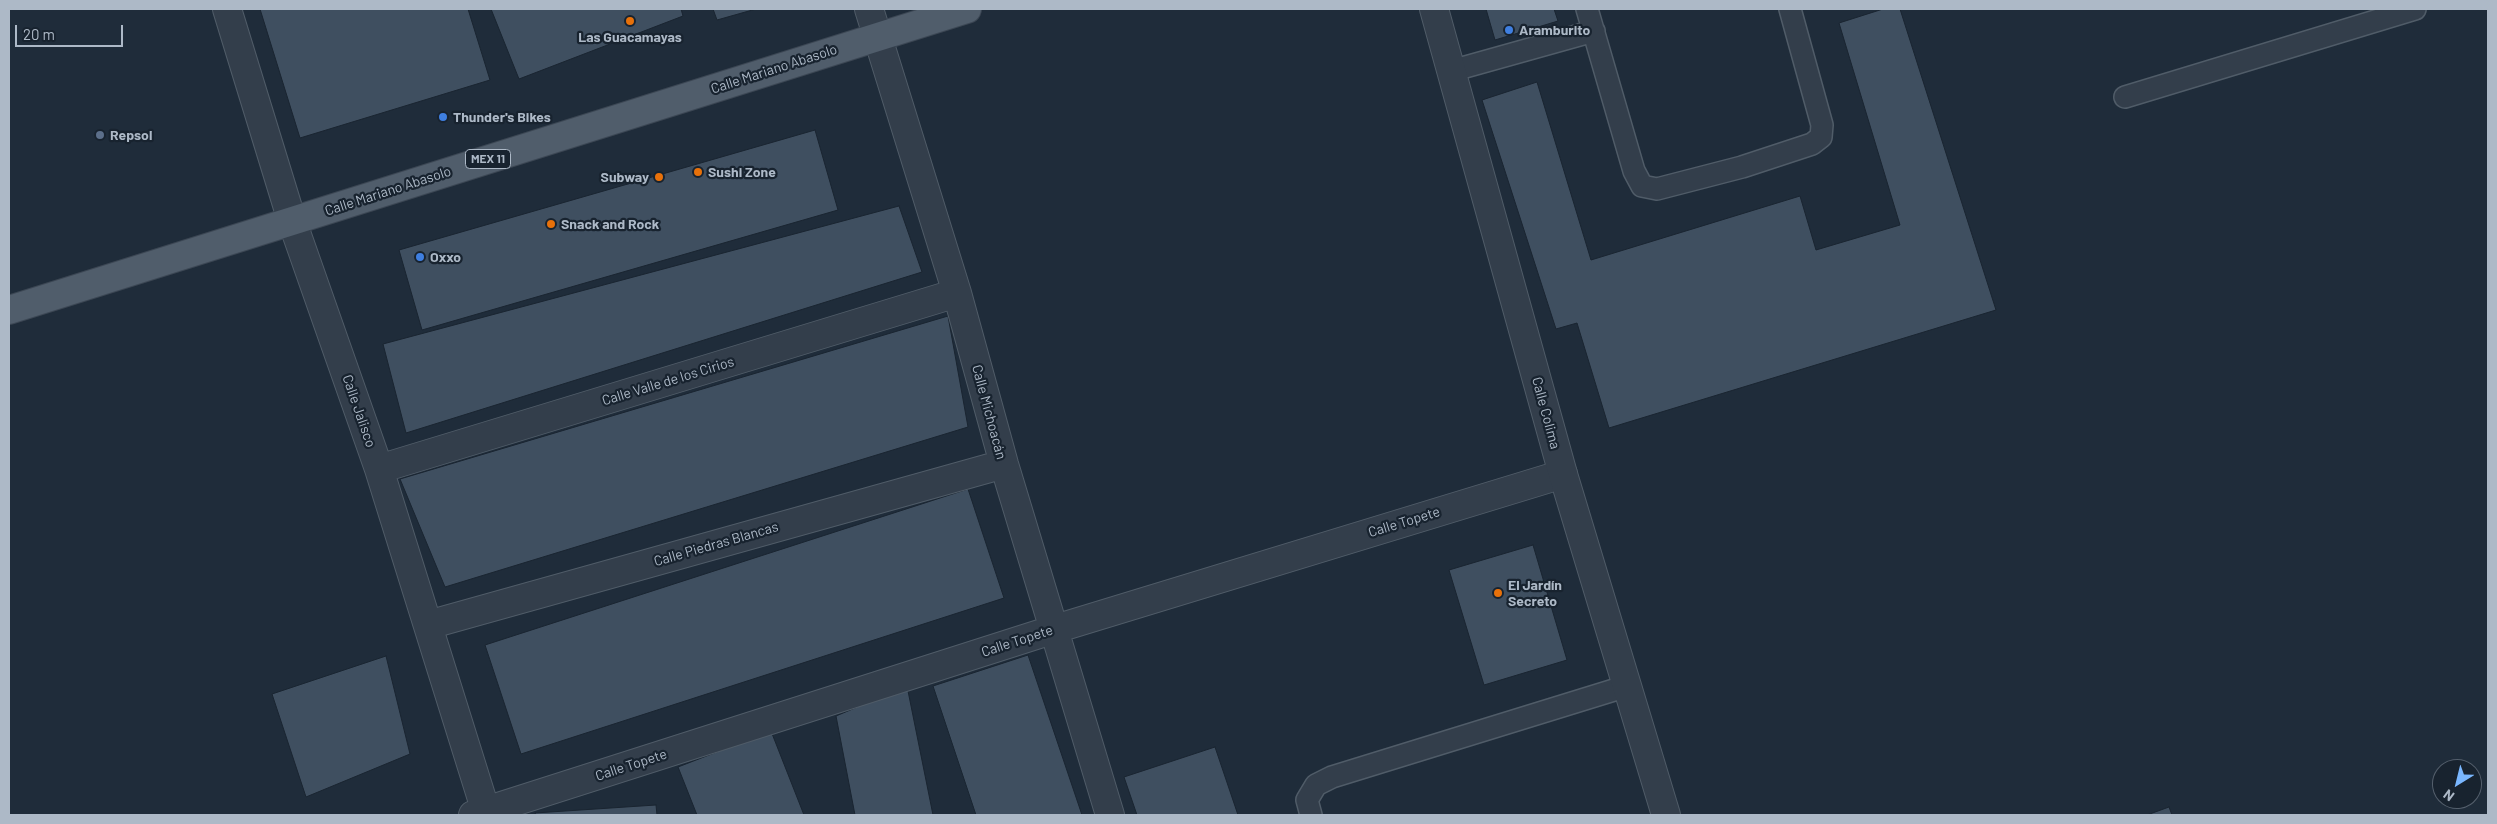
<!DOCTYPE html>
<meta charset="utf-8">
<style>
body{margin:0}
#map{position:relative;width:2497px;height:824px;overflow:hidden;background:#1f2c3a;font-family:Barlow,sans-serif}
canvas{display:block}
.frame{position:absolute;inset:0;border:10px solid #adb9c7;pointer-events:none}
.north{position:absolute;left:2432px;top:759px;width:50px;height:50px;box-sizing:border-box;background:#18232f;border:1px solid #545f6c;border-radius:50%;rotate:216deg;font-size:14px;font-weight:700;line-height:20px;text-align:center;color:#adb9c7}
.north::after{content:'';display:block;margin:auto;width:18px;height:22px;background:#7ab7ff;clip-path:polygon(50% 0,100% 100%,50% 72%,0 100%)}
.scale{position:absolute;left:15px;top:25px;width:108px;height:22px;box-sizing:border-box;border:2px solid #adb9c7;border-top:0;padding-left:6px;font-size:15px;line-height:18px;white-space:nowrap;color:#adb9c7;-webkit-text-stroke:4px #18232f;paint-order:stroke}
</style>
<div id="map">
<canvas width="2497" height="824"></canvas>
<div class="frame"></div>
<div class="north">N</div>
<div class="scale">20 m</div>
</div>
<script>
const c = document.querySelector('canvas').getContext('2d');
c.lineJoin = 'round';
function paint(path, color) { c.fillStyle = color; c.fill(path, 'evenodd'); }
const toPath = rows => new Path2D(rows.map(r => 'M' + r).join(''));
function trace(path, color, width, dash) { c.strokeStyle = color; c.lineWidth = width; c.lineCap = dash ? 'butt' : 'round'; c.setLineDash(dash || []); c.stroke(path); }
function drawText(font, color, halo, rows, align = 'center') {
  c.font = font + ' Barlow,sans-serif'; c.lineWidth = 4.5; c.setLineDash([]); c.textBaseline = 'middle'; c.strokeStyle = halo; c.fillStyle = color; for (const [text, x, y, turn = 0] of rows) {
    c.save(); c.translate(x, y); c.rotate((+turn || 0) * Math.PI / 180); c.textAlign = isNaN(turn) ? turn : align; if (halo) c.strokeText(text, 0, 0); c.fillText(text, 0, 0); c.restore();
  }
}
const building = toPath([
 [260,9,468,9,490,80,300,138,260,9],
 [491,9,681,9,683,16,519,79,491,9],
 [713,9,756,9,717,20,713,9],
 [1486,9,1554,9,1558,21,1495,40,1486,9],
 [1883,9,1900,9,1996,310,1609,428,1577,323,1556,329,1482,100,1537,82,1591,260,1800,196,1816,250,1900,225,1839,23,1883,9],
 [815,130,838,210,422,330,399,250,815,130],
 [899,206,922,272,406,433,383,344,899,206],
 [948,316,968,427,445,587,400,479,948,316],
 [968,489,1004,598,521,754,485,645,968,489],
 [1533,545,1567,660,1484,685,1449,570,1533,545],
 [1028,655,1082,815,976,815,933,686,1028,655],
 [386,656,410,754,306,797,272,694,386,656],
 [907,686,933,815,855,815,836,716,907,686],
 [771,731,804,815,697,815,678,767,771,731],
 [1215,747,1238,815,1137,815,1124,777,1215,747],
 [656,805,657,815,536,815,535,813,656,805],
 [2169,807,2172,815,2147,815,2169,807]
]);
paint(building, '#3f4f60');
trace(building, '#1a2531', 1);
const service = toPath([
 [1587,9,1634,171,1642,186,1657,189,1742,167,1812,144,1821,137,1822,125,1790,9],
 [1451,71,1594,31],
 [2125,97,2415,9],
 [1311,815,1307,800,1316,785,1332,777,1627,686]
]);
const minor = toPath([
 [227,9,292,221,379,469,487,815],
 [869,9,957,293,1004,464,1110,815],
 [379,469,957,293],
 [428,625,1004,464],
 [473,815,1055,629,1563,474]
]);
const tertiary = toPath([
 [1434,9,1563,474,1666,815]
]);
const primary = toPath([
 [9,310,967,9]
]);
trace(service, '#505c68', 24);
trace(minor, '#505c68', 30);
trace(tertiary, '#505c68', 30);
trace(primary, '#3c4754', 30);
trace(service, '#333e4b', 21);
trace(minor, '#333e4b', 28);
trace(tertiary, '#333e4b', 28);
trace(primary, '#505d6b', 28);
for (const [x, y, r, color] of [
 [630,21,5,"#e8710a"],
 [1509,30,5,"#3f7fe0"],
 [443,117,5,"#3f7fe0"],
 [100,135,5,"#5c6f8a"],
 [698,172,5,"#e8710a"],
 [659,177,5,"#e8710a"],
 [551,224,5,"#e8710a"],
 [420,257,5,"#3f7fe0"],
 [1498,593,5,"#e8710a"]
]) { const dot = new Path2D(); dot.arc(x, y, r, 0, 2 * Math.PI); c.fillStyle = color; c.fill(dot); trace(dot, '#18232f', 2); }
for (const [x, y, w] of [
 [488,159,45]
]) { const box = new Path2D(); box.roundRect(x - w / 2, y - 9.5, w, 19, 4); c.fillStyle = '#18232f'; c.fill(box); trace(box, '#adb9c7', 1); }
drawText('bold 12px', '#adb9c7', null, [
 ["MEX 11",488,159]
]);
drawText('bold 14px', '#adb9c7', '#18232f', [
 ["Aramburito",1519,30],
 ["Las Guacamayas",630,37,"center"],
 ["Thunder's Bikes",453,117],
 ["Repsol",110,135],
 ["Sushi Zone",708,172],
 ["Subway",649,177,"right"],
 ["Snack and Rock",561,224],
 ["Oxxo",430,257],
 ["El Jardín",1508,585],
 ["Secreto",1508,601]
], 'left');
drawText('14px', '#adb9c7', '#18232f', [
 ["Calle Mariano Abasolo",774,69,-18],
 ["Calle Mariano Abasolo",388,191,-18],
 ["Calle Valle de los Cirios",668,381,-17],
 ["Calle Jalisco",359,411,71],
 ["Calle Michoacán",989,412,75],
 ["Calle Colima",1546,413,75],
 ["Calle Topete",1404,522,-17],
 ["Calle Piedras Blancas",716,544,-16],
 ["Calle Topete",1017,641,-18],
 ["Calle Topete",631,765,-18]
]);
</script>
